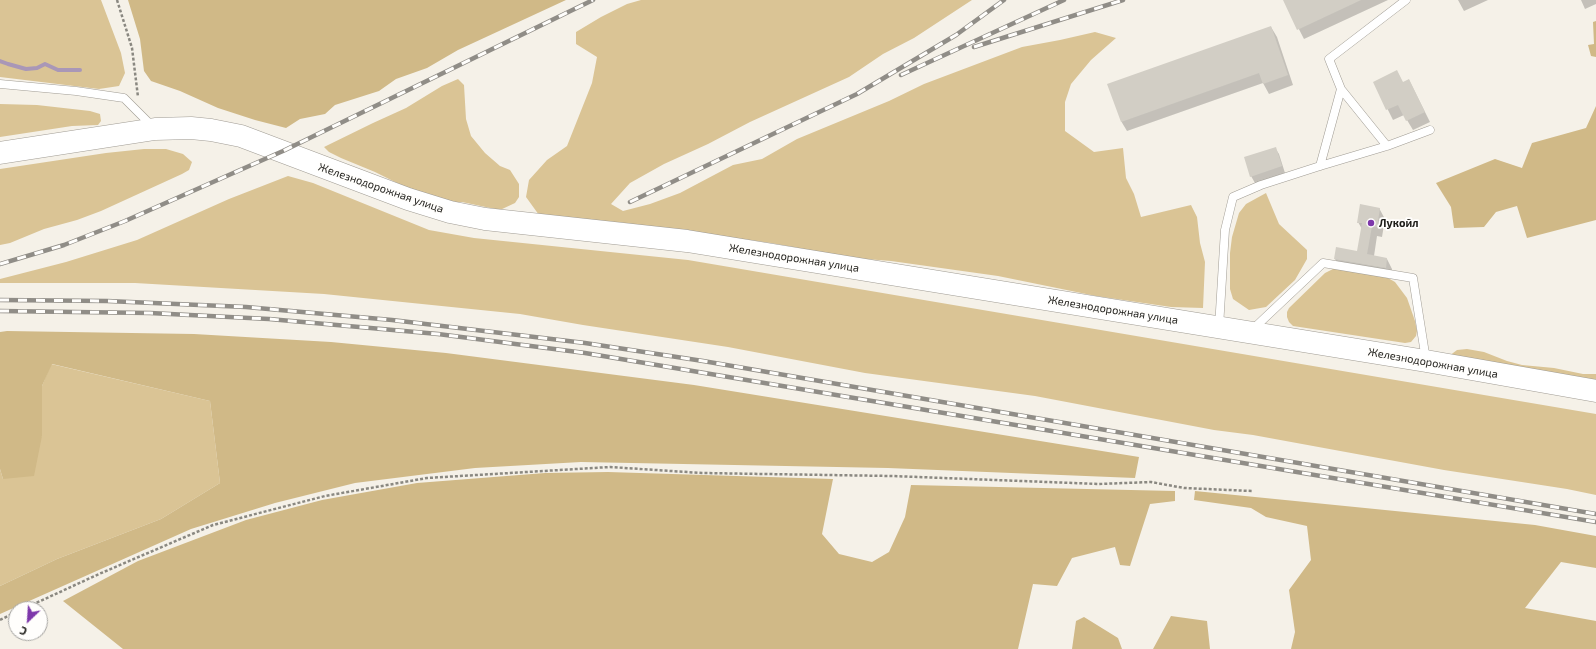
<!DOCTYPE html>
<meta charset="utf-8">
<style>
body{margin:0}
#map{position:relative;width:1596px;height:649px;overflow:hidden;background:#f5f1e8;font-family:"Exo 2",sans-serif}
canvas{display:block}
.north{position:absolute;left:8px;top:601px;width:40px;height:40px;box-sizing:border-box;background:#fffefc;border:1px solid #a5a4a1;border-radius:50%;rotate:205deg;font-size:11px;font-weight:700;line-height:16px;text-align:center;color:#1e1d19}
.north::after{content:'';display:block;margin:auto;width:14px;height:18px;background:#7d37aa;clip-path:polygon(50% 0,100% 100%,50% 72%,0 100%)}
</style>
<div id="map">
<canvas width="1596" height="649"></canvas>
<div class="north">С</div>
</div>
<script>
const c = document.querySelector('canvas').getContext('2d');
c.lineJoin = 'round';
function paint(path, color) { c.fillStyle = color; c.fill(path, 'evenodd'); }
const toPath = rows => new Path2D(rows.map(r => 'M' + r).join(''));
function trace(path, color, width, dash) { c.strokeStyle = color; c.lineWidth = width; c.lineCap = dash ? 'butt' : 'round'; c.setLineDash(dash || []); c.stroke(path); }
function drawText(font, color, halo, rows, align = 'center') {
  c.font = font + ' "Exo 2",sans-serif'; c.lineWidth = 3.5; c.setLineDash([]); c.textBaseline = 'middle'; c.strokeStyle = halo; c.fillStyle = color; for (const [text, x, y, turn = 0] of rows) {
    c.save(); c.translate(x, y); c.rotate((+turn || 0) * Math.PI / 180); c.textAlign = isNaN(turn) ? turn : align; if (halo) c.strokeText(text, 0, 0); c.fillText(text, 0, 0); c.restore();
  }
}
paint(toPath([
 [0,0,101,0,121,53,125,73,119,86,99,89,0,77],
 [641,0,972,0,914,38,883,54,849,77,750,122,708,144,664,164,630,183,611,204,623,211,650,204,680,193,733,165,762,159,797,139,889,101,924,84,1022,47,1060,40,1095,32,1116,38,1091,60,1071,84,1065,102,1065,131,1094,152,1123,148,1126,178,1134,194,1141,217,1191,205,1197,217,1200,243,1205,262,1203,308,1171,307,1096,296,998,276,891,261,853,258,771,243,692,232,666,230,625,223,539,215,526,197,529,180,547,160,567,146,592,83,597,57,576,44,576,32,601,17,627,4],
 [458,79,464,85,466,119,471,136,485,153,500,166,510,170,519,184,519,197,515,203,500,210,462,202,446,202,405,187,375,172,341,158,329,152,324,147,373,123,406,108,442,86],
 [0,104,37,105,90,111,100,114,101,121,98,125,72,126,0,137],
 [144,149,166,149,183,154,192,162,189,170,182,174,101,211,77,220,44,229,10,243,0,245,0,169,106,153],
 [288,176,313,183,429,230,474,238,688,260,1596,414,1596,495,1567,489,1444,470,1253,435,1214,430,1035,396,865,373,728,347,583,325,520,314,324,294,135,283,0,283,0,279,66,262,137,240,229,199],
 [1266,193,1279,224,1307,250,1307,259,1295,280,1266,307,1249,310,1233,299,1230,289,1230,253,1232,237,1239,213,1246,204],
 [1335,268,1388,278,1395,282,1407,298,1415,321,1417,331,1416,336,1411,342,1405,343,1293,326,1289,322,1287,317,1287,312,1289,308,1325,273],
 [1467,349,1484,352,1507,361,1522,365,1554,368,1583,374,1596,374,1596,384,1449,356,1457,350],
 [51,364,210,401,220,483,161,519,57,559,0,586,0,469,3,479,42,436,42,386]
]), '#dac495');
paint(toPath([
 [128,0,566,0,458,50,427,68,396,79,379,91,335,105,325,114,300,119,286,128,255,120,218,108,180,91,151,81,144,71,140,39],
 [1596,21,1596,57,1591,56,1588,45,1594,44,1593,22],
 [1596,106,1596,220,1527,238,1517,206,1496,212,1484,227,1454,228,1451,207,1436,183,1495,159,1522,168,1532,143,1586,128],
 [7,331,194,334,331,342,446,353,694,385,1139,457,1135,478,888,468,581,462,475,468,355,483,275,503,191,529,0,614,0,586,57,559,161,519,220,483,210,401,52,364,42,386,42,436,34,476,3,479,0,469,0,332],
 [608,472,833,479,822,534,839,554,872,562,889,552,905,517,911,485,1175,491,1175,501,1150,504,1130,566,1120,565,1115,547,1072,558,1057,586,1033,584,1018,649,123,649,63,601,138,561,246,520,322,500,417,483,545,473],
 [1195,491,1535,525,1596,536,1596,568,1561,562,1525,608,1596,621,1596,649,1291,649,1295,632,1289,590,1311,560,1307,526,1266,517,1251,508,1194,500],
 [1171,616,1207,621,1210,649,1153,649],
 [1084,617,1118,638,1122,649,1072,649,1076,621]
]), '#d0b987');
paint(toPath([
 [1284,0,1388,0,1304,39],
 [1458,0,1488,0,1464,11],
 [1581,0,1596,0,1596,4,1585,9],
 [1271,27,1277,37,1293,85,1269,94,1263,83,1127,131,1121,121],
 [1409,80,1430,122,1413,130,1404,115,1393,120,1374,82,1403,83],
 [1275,148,1279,154,1285,173,1255,183,1251,176],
 [1379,208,1385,219,1382,237,1377,236,1374,256,1387,259,1392,269,1391,278,1341,269,1335,259,1358,252,1362,229,1358,222]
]), '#0003');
trace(toPath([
 [0,61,8,64,26,69,37,68,45,64,58,70,80,70]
]), '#a997b7', 4);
paint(toPath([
 [1283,0,1361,0,1297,30],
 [1271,26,1288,75,1263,84,1259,73,1121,122,1107,84],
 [1397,70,1403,82,1409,79,1425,112,1406,121,1398,105,1386,110,1373,82],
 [1276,147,1282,166,1250,177,1244,157],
 [1360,204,1380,208,1377,227,1372,226,1367,254,1387,258,1386,268,1334,259,1336,247,1357,251,1362,223,1357,223]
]), '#d2cec5');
const lane = toPath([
 [0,84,76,91,124,98,153,127],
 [1341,89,1387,146],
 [1320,166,1341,89,1329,59,1406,0],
 [1219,327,1225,230,1233,197,1261,185,1320,166,1387,146,1430,130],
 [1252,330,1323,263,1413,278,1426,360]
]);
const secondary = toPath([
 [0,153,155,129,191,128,211,130,241,136,408,199,450,212,485,219,687,241,1426,361,1596,391]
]);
trace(lane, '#a09c94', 9);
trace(secondary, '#a09c94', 23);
trace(toPath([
 [117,0,132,48,138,97],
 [23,609,99,574,213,525,325,496,427,478,610,467,702,473,892,476,1099,484,1151,482,1184,488,1252,491],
 [0,620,16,612]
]), '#8a8881', 2.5, [3, 2]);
trace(lane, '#fff', 8);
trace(secondary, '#fff', 22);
const rail = toPath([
 [974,47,1123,0],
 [901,75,1064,0],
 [630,202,857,94,956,35,1004,0],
 [0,264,64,245,125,221,283,151,593,0],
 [0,300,107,301,246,307,392,320,585,343,703,361,1596,514],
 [0,311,150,313,269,319,438,334,585,353,1596,522]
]);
trace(rail, '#908d87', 4.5);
trace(rail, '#fffefc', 3, [9]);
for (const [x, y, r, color] of [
 [1371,223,4,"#7d37aa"]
]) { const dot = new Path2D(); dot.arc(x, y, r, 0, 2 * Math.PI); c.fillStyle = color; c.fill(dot); trace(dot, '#fffefc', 1.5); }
drawText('11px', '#1e1d19', '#fffefc', [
 ["Железнодорожная улица",381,188,19],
 ["Железнодорожная улица",794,258,9],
 ["Железнодорожная улица",1113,310,9],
 ["Железнодорожная улица",1433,363,10]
]);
drawText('bold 11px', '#1e1d19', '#fffefc', [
 ["Лукойл",1379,223]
], 'left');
</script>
